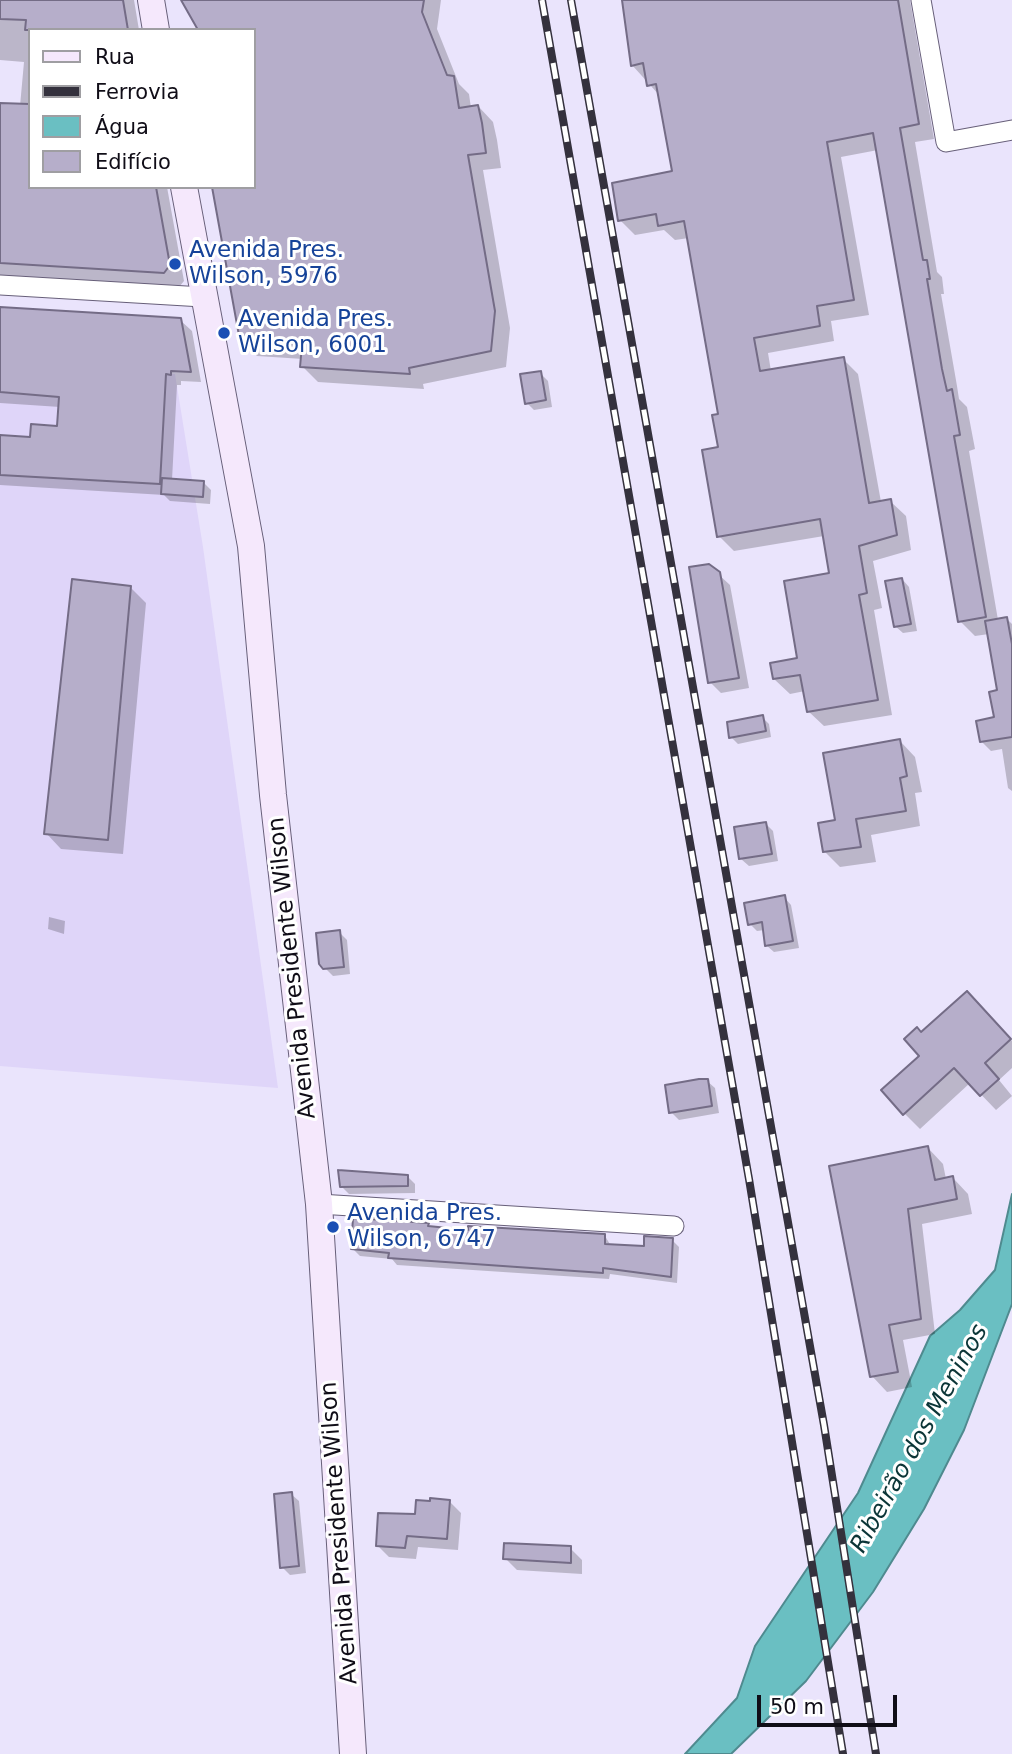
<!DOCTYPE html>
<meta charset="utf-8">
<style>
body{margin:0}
#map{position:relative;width:1012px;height:1754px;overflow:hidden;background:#eae4fc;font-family:"DejaVu Sans",sans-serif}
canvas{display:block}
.legend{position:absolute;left:28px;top:28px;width:228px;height:161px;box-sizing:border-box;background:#fff;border:2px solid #9f9ea2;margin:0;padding:9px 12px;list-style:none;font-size:21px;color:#100d17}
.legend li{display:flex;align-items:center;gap:14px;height:35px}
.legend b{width:35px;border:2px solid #9f9ea2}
.scale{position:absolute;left:757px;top:1695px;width:140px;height:32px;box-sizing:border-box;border:4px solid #100d17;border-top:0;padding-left:9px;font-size:21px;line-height:24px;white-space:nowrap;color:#100d17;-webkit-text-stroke:5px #fff;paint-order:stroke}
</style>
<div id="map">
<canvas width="1012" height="1754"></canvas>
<ul class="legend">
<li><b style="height:9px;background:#f5e8fc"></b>Rua</li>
<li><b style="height:9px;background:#34313d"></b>Ferrovia</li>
<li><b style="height:19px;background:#6abfc2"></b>Água</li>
<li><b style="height:19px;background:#b6aeca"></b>Edifício</li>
</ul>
<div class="scale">50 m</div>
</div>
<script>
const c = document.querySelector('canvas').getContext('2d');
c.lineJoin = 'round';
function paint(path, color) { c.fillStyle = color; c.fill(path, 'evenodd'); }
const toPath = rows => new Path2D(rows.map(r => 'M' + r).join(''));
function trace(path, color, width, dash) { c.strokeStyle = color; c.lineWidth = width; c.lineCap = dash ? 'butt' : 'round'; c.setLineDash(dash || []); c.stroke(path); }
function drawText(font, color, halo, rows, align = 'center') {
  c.font = font + ' "DejaVu Sans",sans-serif'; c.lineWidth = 6; c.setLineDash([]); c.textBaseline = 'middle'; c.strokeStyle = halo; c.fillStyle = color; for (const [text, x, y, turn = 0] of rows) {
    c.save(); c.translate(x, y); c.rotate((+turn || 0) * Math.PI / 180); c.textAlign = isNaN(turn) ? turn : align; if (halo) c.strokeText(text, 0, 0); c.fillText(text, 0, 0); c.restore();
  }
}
paint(toPath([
 [0,363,175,374,203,547,278,1088,0,1066]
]), '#dfd5f9');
const water = toPath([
 [1012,1194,1012,1304,964,1430,924,1509,873,1592,806,1681,731,1754,685,1754,737,1698,755,1646,858,1493,930,1336,960,1310,995,1270,1012,1194]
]);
paint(water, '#6abfc2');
trace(water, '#4f8a8f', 2);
paint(toPath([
 [0,0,134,0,139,30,30,30,30,187,167,187,184,281,179,287,0,277,0,105,20,106,24,62,0,60],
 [183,0,441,0,437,29,459,84,469,94,471,108,478,106,493,122,497,140,501,168,483,170,510,328,506,367,423,384,424,389,318,382,302,366,303,359,257,356,241,340,254,187,254,30,196,30,197,24],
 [623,0,910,0,934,139,915,142,937,272,942,277,944,294,941,294,957,386,959,399,967,407,975,449,969,451,998,620,1007,619,1012,624,1012,791,1008,788,1002,749,991,751,982,742,996,719,999,692,989,634,975,636,960,621,878,150,841,157,869,315,831,321,834,341,768,353,771,371,843,359,858,374,881,502,890,501,906,516,911,550,873,561,882,608,874,610,892,715,824,726,808,711,805,691,790,694,774,679,799,659,831,575,824,536,734,551,719,536,720,415,689,238,675,240,664,230,635,235,620,220,674,173,660,96,632,65],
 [0,309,180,320,192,331,201,382,181,381,181,385,177,385,172,480,204,483,211,490,210,504,170,501,164,495,0,485,0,437,32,439,58,428,60,407,0,403],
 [540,373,548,381,552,407,534,410,527,403],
 [718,574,730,585,749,688,721,693,710,682],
 [902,579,909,587,917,631,903,633,895,626],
 [130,587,146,603,123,854,61,849,46,833],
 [762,717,769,724,771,737,738,744,731,737],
 [900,741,915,757,922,792,915,793,920,826,871,835,876,862,840,867,824,851,837,822],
 [765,823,773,831,778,861,749,866,741,859],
 [784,897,791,905,799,948,774,952,766,945,765,930,757,931,750,924],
 [49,917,65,921,64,934,48,929],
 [339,932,347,940,350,974,333,976,325,968],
 [982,1009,1012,1041,1012,1068,999,1080,1012,1096,996,1110,970,1083,920,1129,904,1113,922,1056,921,1034],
 [707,1081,715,1088,719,1113,679,1120,671,1112],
 [928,1148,943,1164,946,1179,953,1178,968,1194,972,1214,922,1224,935,1334,903,1340,912,1387,887,1392,872,1376,831,1167],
 [407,1176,415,1184,415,1193,349,1194,341,1186],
 [428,1225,431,1228,470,1232,605,1236,611,1246,646,1248,672,1240,679,1247,677,1283,610,1274,609,1279,397,1265,392,1259,360,1256,353,1249],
 [291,1494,299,1501,306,1573,290,1575,282,1567],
 [449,1501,461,1513,458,1550,418,1547,416,1559,389,1557,377,1545,417,1516],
 [570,1548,582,1560,582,1574,517,1570,505,1558]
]), '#0003');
const building = toPath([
 [0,0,123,0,128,30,25,30,26,20,0,19,0,0],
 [181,0,424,0,422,12,447,75,454,76,459,108,478,105,482,123,486,153,468,155,495,311,491,351,409,368,410,374,300,367,302,345,240,341,212,187,254,187,254,30,198,30,181,0],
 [622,0,898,0,919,124,900,128,923,260,927,260,930,279,927,279,942,369,947,391,952,389,960,435,954,436,986,617,958,622,873,133,827,142,854,300,817,306,820,326,754,338,760,371,844,357,869,503,891,499,897,535,859,546,867,593,859,595,878,700,807,712,800,675,773,679,770,663,797,658,784,581,829,573,820,519,717,537,702,450,718,447,712,415,718,414,684,221,658,226,656,214,618,221,612,183,672,171,656,84,647,86,643,63,631,66,622,0],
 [0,103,30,104,30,187,156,187,170,265,164,273,0,263,0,103],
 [0,307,181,318,191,372,171,371,171,375,166,374,160,484,0,475,0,435,30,437,31,424,57,426,59,397,0,392,0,307],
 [541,371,546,400,525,404,520,374,541,371],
 [162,478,204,481,203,497,161,494,162,478],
 [709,564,720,572,739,678,708,683,689,567,709,564],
 [902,578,911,624,894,627,885,581,902,578],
 [72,579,131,586,108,840,44,834,72,579],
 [1007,617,1012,644,1012,737,980,742,976,721,994,717,989,692,997,690,985,621,1007,617],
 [763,715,766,731,729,738,727,722,763,715],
 [900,739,907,776,900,778,906,811,856,819,861,847,823,852,818,823,835,820,823,753,900,739],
 [766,822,772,854,739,859,734,827,766,822],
 [785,895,793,941,765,946,762,922,748,925,744,903,785,895],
 [340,930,344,967,323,969,319,964,316,933,340,930],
 [967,991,1011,1039,985,1063,999,1079,980,1096,954,1068,903,1115,881,1090,919,1056,904,1039,917,1027,921,1032,967,991],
 [699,1079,708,1079,712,1106,669,1113,665,1085,699,1079],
 [928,1146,935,1180,953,1176,957,1199,908,1209,921,1319,889,1325,898,1372,870,1377,829,1166,928,1146],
 [338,1170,408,1175,408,1186,340,1187,338,1170],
 [353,1218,429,1223,428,1226,468,1230,468,1226,605,1234,605,1244,644,1246,644,1236,673,1238,671,1277,603,1268,603,1273,388,1258,389,1253,351,1249,353,1218],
 [292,1492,299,1566,280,1568,274,1494,292,1492],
 [430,1498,450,1500,447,1539,407,1536,405,1548,376,1546,378,1513,415,1514,416,1500,430,1501,430,1498],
 [504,1543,571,1546,571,1563,503,1559,504,1543]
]);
paint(building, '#b6aeca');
trace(building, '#746c86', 2);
const minor = toPath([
 [921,0,946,142,1012,130],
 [0,285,203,297],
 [319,1204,674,1226]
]);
const secondary = toPath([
 [151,0,156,30],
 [184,187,251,546,273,795,319,1204,353,1754]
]);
trace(minor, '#675f79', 21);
trace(secondary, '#675f79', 28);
trace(minor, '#fff', 19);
trace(secondary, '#f5e8fc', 26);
const rail = toPath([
 [542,0,749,1179,843,1754],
 [571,0,824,1425,876,1754]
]);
trace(rail, '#34313d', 8);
trace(rail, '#fff', 5, [16]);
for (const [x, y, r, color] of [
 [175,264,7,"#1a4fb4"],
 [224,333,7,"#1a4fb4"],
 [333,1227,7,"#1a4fb4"]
]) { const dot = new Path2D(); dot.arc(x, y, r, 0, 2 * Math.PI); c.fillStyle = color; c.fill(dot); trace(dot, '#fff', 2.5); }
drawText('23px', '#164399', '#fff', [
 ["Avenida Pres.",189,251],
 ["Wilson, 5976",189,277],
 ["Avenida Pres.",238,320],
 ["Wilson, 6001",238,346],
 ["Avenida Pres.",347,1214],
 ["Wilson, 6747",347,1240]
], 'left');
drawText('23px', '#100d17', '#fff', [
 ["Avenida Presidente Wilson",293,968,-96],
 ["Avenida Presidente Wilson",340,1533,-94]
]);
drawText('italic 24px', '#0b3537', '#fff', [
 ["Ribeirão dos Meninos",920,1439,-61]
]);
</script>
